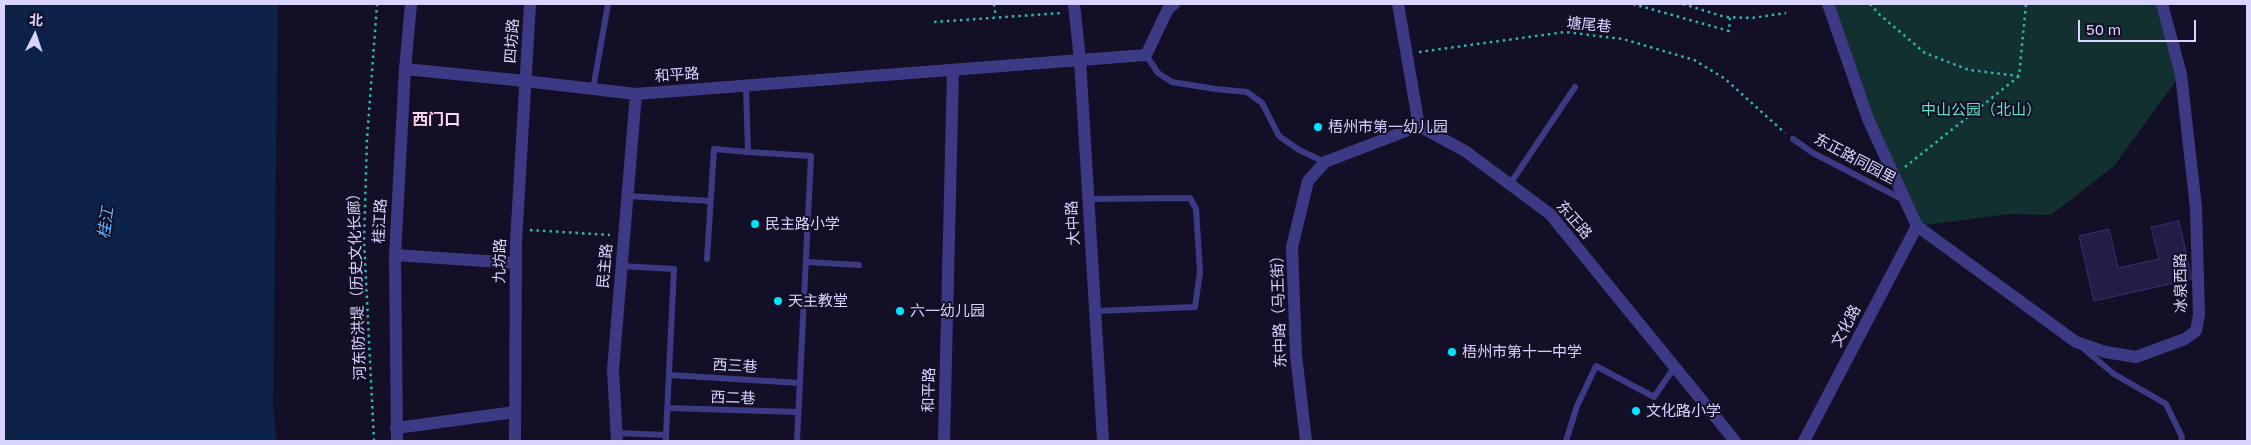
<!DOCTYPE html>
<meta charset="utf-8">
<style>
body{margin:0}
#map{position:relative;width:2251px;height:445px;overflow:hidden;background:#130f26;font-family:"Golos Text","Noto Sans SC",sans-serif}
canvas{display:block}
.frame{position:absolute;inset:0;border:5px solid #d9d4ff;pointer-events:none}
.north{position:absolute;left:10px;top:10px;width:50px;height:50px;-webkit-text-stroke:4px #130f26;paint-order:stroke;rotate:4deg;font-size:14px;font-weight:700;line-height:20px;text-align:center;color:#d9d4ff}
.north::after{content:'';display:block;margin:auto;width:18px;height:22px;background:#d9d4ff;clip-path:polygon(50% 0,100% 100%,50% 72%,0 100%)}
.scale{position:absolute;left:2078px;top:20px;width:118px;height:22px;box-sizing:border-box;border:2px solid #d9d4ff;border-top:0;padding-left:6px;font-size:15px;line-height:18px;white-space:nowrap;color:#d9d4ff;-webkit-text-stroke:4px #130f26;paint-order:stroke}
</style>
<div id="map">
<canvas width="2251" height="445"></canvas>
<div class="frame"></div>
<div class="north">北</div>
<div class="scale">50 m</div>
</div>
<script>
const c = document.querySelector('canvas').getContext('2d');
c.lineJoin = 'round';
function paint(path, color) { c.fillStyle = color; c.fill(path, 'evenodd'); }
const toPath = rows => new Path2D(rows.map(r => 'M' + r).join(''));
function trace(path, color, width, dash) { c.strokeStyle = color; c.lineWidth = width; c.lineCap = dash ? 'butt' : 'round'; c.setLineDash(dash || []); c.stroke(path); }
function drawText(font, color, halo, rows, align = 'center') {
  c.font = font + ' "Golos Text","Noto Sans SC",sans-serif'; c.lineWidth = 4; c.setLineDash([]); c.textBaseline = 'middle'; c.strokeStyle = halo; c.fillStyle = color; for (const [text, x, y, turn = 0] of rows) {
    c.save(); c.translate(x, y); c.rotate((+turn || 0) * Math.PI / 180); c.textAlign = isNaN(turn) ? turn : align; if (halo) c.strokeText(text, 0, 0); c.fillText(text, 0, 0); c.restore();
  }
}
paint(toPath([
 [1828,4,2162,4,2181,74,2114,166,2051,215,2009,214,1917,226]
]), '#12302f');
paint(toPath([
 [4,4,278,4,273,406,277,441,4,441]
]), '#0c2248');
const building = toPath([
 [2179,221,2192,279,2094,301,2079,236,2109,229,2118,268,2159,259,2151,227,2179,221]
]);
paint(building, '#241b47');
trace(building, '#3b2d73', 1);
trace(toPath([
 [994,4,996,17],
 [1633,4,1729,31,1730,17],
 [1683,4,1725,17,1752,18,1786,13],
 [1870,4,1880,15,1925,53,1969,70,2019,76,2026,4],
 [934,22,1062,13],
 [1419,52,1565,32,1623,39,1694,60,1724,78,1785,133],
 [1905,167,2018,77],
 [530,230,610,235],
 [374,441,364,240,367,139,377,4]
]), '#2fb8b0', 2.5, [2.5, 4]);
trace(toPath([
 [1146,55,1158,73,1172,82,1215,89,1247,92,1262,103,1279,136,1299,150,1325,162],
 [746,86,748,152,811,156,797,441],
 [593,89,608,4],
 [1793,139,1813,153,1902,199],
 [1510,184,1575,87],
 [628,196,710,201],
 [1088,199,1190,198,1196,209,1200,272,1195,307,1095,311],
 [707,259,714,149,748,152],
 [806,262,859,265],
 [622,266,674,269,666,435],
 [2084,349,2114,374,2166,404,2182,437,2181,441],
 [669,375,800,383],
 [667,408,798,412],
 [616,433,666,435,666,441],
 [1566,441,1577,406,1596,366,1654,397,1674,368]
]), '#3d3a85', 6);
trace(toPath([
 [1398,4,1419,126],
 [1828,4,1868,119,1917,226,2076,342,2105,352,2136,357,2185,339,2196,331,2199,315,2196,208,2181,74,2162,4],
 [405,69,525,81,636,94,1146,55,1168,9,1174,4],
 [1419,126,1465,151,1550,214,1735,441],
 [395,255,516,263],
 [396,428,515,412],
 [515,441,516,242,530,4],
 [617,441,613,370,636,94],
 [944,441,953,70],
 [1306,441,1296,355,1292,247,1308,181,1325,162,1419,126],
 [1804,441,1917,226]
]), '#3d3a85', 12);
trace(toPath([
 [1074,4,1080,60,1103,441],
 [397,441,395,255,405,69,411,4]
]), '#3d3a85', 12);
for (const [x, y, r, color] of [
 [1318,127,5,"#00e5ff"],
 [755,224,5,"#00e5ff"],
 [778,301,5,"#00e5ff"],
 [900,311,5,"#00e5ff"],
 [1452,352,5,"#00e5ff"],
 [1636,411,5,"#00e5ff"]
]) { const dot = new Path2D(); dot.arc(x, y, r, 0, 2 * Math.PI); c.fillStyle = color; c.fill(dot); trace(dot, '#130f26', 2); }
drawText('15px', '#d9d4ff', '#130f26', [
 ["塘尾巷",1589,25,5],
 ["四坊路",512,41,-86],
 ["和平路",677,75,-4],
 ["东正路同园里",1855,159,28],
 ["东正路",1574,220,49],
 ["桂江路",380,221,-87],
 ["大中路",1073,223,-93],
 ["九坊路",500,261,-89],
 ["民主路",605,266,-85],
 ["河东防洪堤（历史文化长廊）",357,283,-92],
 ["冰泉西路",2181,283,-91],
 ["东中路（马王街）",1279,308,-92],
 ["文化路",1846,326,-62],
 ["西三巷",735,366,3],
 ["和平路",929,390,-89],
 ["西二巷",733,398,2]
]);
drawText('15px', '#5fe0c0', '#130f26', [
 ["中山公园（北山）",1981,110]
]);
drawText('15px', '#d9d4ff', '#130f26', [
 ["梧州市第一幼儿园",1328,127],
 ["民主路小学",765,224],
 ["天主教堂",788,301],
 ["六一幼儿园",910,311],
 ["梧州市第十一中学",1462,352],
 ["文化路小学",1646,411]
], 'left');
drawText('bold 16px', '#ffd6f0', '#130f26', [
 ["西门口",436,120]
]);
drawText('italic 16px', '#62b6ff', '#130f26', [
 ["桂江",106,223,-82]
]);
</script>
